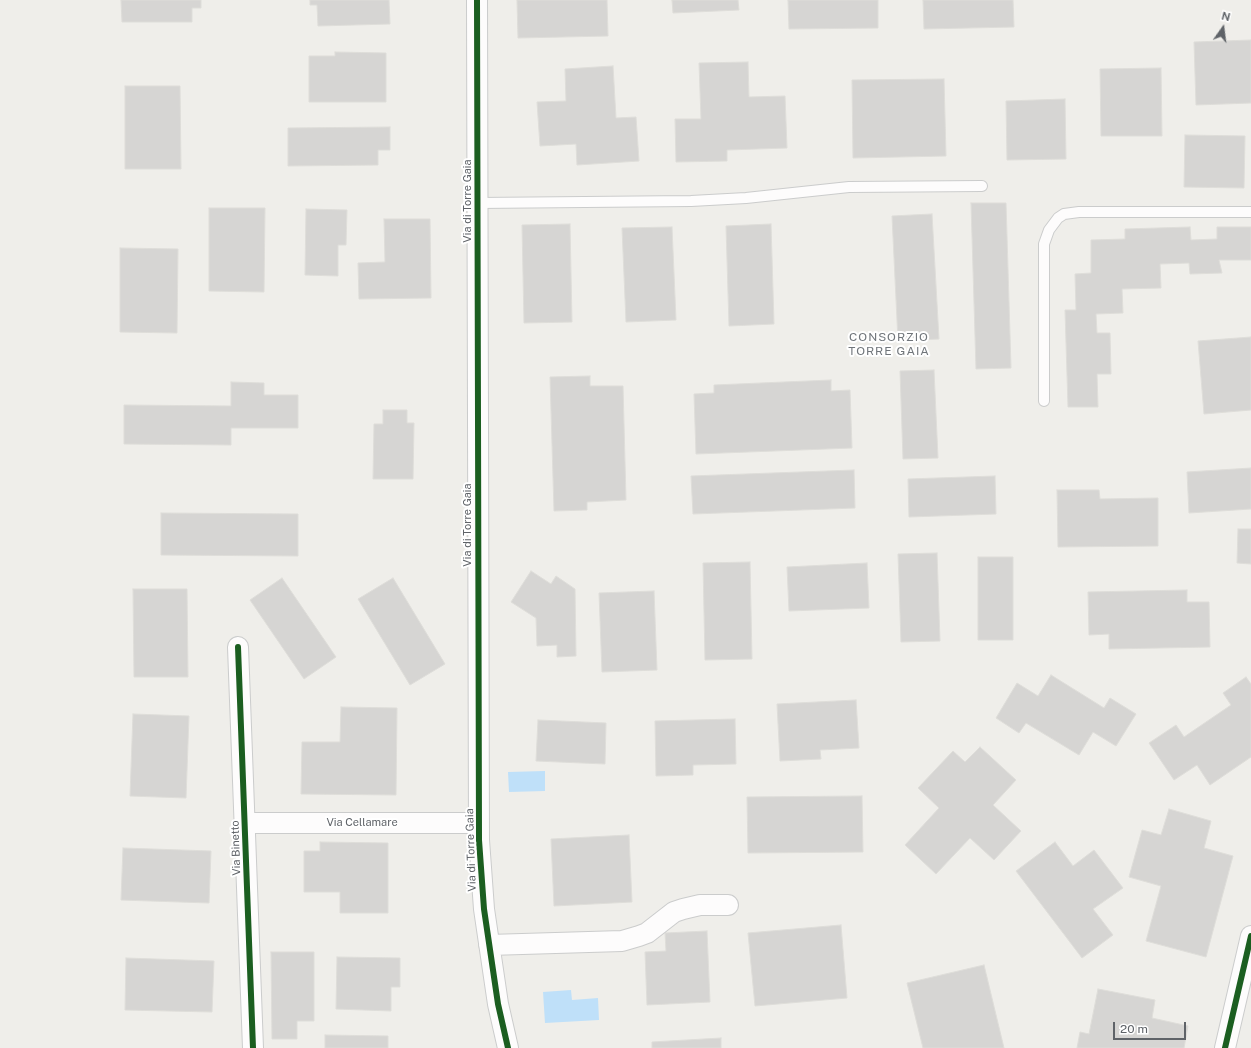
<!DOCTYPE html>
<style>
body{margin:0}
#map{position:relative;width:1251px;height:1048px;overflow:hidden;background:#efeeea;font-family:"Public Sans",sans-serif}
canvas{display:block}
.north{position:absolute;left:1203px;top:8px;width:40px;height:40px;-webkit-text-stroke:3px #fff;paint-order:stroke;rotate:14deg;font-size:11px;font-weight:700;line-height:16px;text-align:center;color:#5f6368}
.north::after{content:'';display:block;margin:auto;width:14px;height:18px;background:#5f6368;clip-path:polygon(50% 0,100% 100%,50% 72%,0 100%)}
.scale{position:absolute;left:1113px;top:1022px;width:73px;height:18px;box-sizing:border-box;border:2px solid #5f6368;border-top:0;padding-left:5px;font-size:12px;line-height:14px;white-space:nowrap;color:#5f6368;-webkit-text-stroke:3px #fff;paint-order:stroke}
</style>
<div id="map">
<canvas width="1251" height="1048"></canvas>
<div class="north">N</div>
<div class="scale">20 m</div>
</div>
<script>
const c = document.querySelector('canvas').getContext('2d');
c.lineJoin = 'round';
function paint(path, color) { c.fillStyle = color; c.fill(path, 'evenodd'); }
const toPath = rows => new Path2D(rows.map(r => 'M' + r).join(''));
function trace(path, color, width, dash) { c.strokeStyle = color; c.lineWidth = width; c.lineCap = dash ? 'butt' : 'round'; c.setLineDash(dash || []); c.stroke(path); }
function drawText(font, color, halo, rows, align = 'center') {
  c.font = font + ' "Public Sans",sans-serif'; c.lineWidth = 4; c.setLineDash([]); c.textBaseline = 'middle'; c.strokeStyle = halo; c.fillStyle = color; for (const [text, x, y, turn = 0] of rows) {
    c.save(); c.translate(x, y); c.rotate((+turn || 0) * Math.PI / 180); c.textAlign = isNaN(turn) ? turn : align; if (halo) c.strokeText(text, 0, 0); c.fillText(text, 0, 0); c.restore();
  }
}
paint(toPath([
 [545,771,545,791,509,792,508,772],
 [571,990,572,1000,598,998,599,1020,545,1023,543,992]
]), '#bfe0f9');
const building = toPath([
 [121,0,201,0,201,8,192,8,192,22,122,22,121,0],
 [310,0,389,0,390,24,318,26,317,5,310,5,310,0],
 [517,0,607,0,608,36,518,38,517,0],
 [672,0,738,0,739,10,673,13,672,0],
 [788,0,878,0,878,28,789,29,788,0],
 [923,0,1013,0,1014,27,924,29,923,0],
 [1251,40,1251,103,1196,105,1194,42,1251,40],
 [335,52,386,53,386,102,309,102,309,56,335,56,335,52],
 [748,62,749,97,785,96,787,148,727,150,727,161,676,162,675,119,701,119,699,63,748,62],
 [613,66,616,118,636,117,639,161,577,165,576,144,540,146,537,102,566,101,565,69,613,66],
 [1161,68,1162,136,1101,136,1100,69,1161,68],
 [944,79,946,156,853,158,852,80,944,79],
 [125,86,180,86,181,169,125,169,125,86],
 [1065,99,1066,159,1007,160,1006,101,1065,99],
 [390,127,390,150,378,150,378,165,288,166,288,128,390,127],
 [1185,135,1245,136,1244,188,1184,187,1185,135],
 [971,203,1006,203,1011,368,976,369,971,203],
 [209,208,265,208,264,292,209,291,209,208],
 [306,209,347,210,346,245,338,245,338,276,305,275,306,209],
 [932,214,939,339,898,341,892,216,932,214],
 [384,219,430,219,431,298,359,299,358,263,385,262,384,219],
 [570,224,572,322,524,323,522,225,570,224],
 [771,224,774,324,729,326,726,226,771,224],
 [672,227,676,320,626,322,622,228,672,227],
 [1190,227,1191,240,1217,239,1217,227,1251,227,1251,260,1219,260,1222,273,1190,274,1189,263,1160,264,1161,288,1122,289,1123,313,1096,314,1097,333,1110,333,1111,374,1097,374,1098,407,1068,407,1065,310,1076,310,1075,274,1091,273,1091,240,1125,239,1125,229,1190,227],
 [120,248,178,249,177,333,120,332,120,248],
 [1251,337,1251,410,1204,414,1198,341,1251,337],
 [934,370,938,458,903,459,900,371,934,370],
 [590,376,590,386,623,386,626,500,587,502,587,510,554,511,550,377,590,376],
 [831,380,831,391,850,390,852,448,696,454,694,394,714,393,714,385,831,380],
 [231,382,264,383,264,395,298,395,298,428,231,428,231,445,124,444,124,405,231,406,231,382],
 [383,410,407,410,407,423,414,423,413,479,373,479,374,424,383,424,383,410],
 [1251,468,1251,509,1189,513,1187,472,1251,468],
 [854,470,855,508,693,514,691,476,854,470],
 [995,476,996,514,909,517,908,479,995,476],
 [1057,490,1099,490,1100,499,1158,498,1158,546,1058,547,1057,490],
 [161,513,298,514,298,556,161,555,161,513],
 [1238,529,1251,529,1251,564,1237,563,1238,529],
 [937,553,940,641,901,642,898,554,937,553],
 [978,557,1013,557,1013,640,978,640,978,557],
 [750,562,752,659,705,660,703,563,750,562],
 [867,563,869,608,789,611,787,567,867,563],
 [531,571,551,584,556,576,575,589,576,656,557,657,557,645,537,646,536,618,511,602,531,571],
 [282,578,336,657,304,679,250,600,282,578],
 [393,578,445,664,410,685,358,599,393,578],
 [133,589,187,589,188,677,134,677,133,589],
 [1187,590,1187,602,1209,602,1210,647,1109,649,1109,634,1089,635,1088,592,1187,590],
 [654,591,657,670,602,672,599,593,654,591],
 [1051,675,1104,708,1110,698,1136,714,1116,746,1093,732,1079,755,1026,723,1019,733,996,718,1017,683,1038,696,1051,675],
 [1246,677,1251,684,1251,757,1210,785,1197,765,1174,780,1149,743,1176,725,1184,737,1231,705,1223,693,1246,677],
 [856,700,859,748,820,750,821,759,780,761,777,704,856,700],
 [341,707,397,708,396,795,301,794,302,742,340,742,341,707],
 [133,714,189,716,186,798,130,796,133,714],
 [735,719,736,764,693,765,693,775,656,776,655,721,735,719],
 [538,720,606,723,605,764,536,761,538,720],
 [980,747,1016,780,993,805,1021,831,994,860,970,838,936,874,905,845,939,808,918,788,953,751,965,762,980,747],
 [862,796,863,852,748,853,747,797,862,796],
 [1169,809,1211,821,1204,848,1233,856,1206,957,1146,941,1161,886,1129,877,1142,830,1161,835,1169,809],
 [629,835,632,902,554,906,551,839,629,835],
 [320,842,388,843,388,913,340,913,340,892,304,892,304,851,320,851,320,842],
 [1055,842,1073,866,1094,850,1123,888,1093,909,1113,935,1082,958,1016,871,1055,842],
 [123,848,211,851,209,903,121,900,123,848],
 [841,925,847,998,755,1006,748,933,841,925],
 [707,931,710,1002,647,1005,645,952,666,951,665,933,707,931],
 [271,952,314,952,314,1021,297,1021,297,1039,272,1039,271,952],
 [337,957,400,958,400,987,391,987,391,1011,336,1009,337,957],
 [126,958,214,961,212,1012,125,1010,126,958],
 [984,965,1004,1048,923,1048,907,983,984,965],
 [1098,989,1155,1000,1152,1018,1188,1026,1184,1048,1077,1048,1080,1032,1089,1034,1098,989],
 [325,1035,388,1036,388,1048,325,1048,325,1035],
 [721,1038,721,1048,652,1048,652,1042,721,1038]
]);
paint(building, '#d6d5d3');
trace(building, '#deddd9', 1);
const service = toPath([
 [478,203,691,201,746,198,849,187,982,186],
 [1044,401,1044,244,1049,230,1058,218,1064,214,1079,212,1251,212]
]);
const minor = toPath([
 [477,0,479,840,484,909,498,1004,508,1048],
 [238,647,253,1048],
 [245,823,479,823],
 [489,945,622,941,639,936,647,933,674,912,683,909,700,905,728,905],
 [1225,1048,1251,936]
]);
trace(service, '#cbcccc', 12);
trace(minor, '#cbcccc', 22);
trace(service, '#fdfcfc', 10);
trace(minor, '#fdfcfc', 20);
trace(toPath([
 [477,0,479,840,484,909,498,1004,508,1048],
 [238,647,253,1048],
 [1225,1048,1251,936]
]), '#1b5e20', 6);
drawText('11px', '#5f6368', '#fff', [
 ["Via di Torre Gaia",468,201,-90],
 ["Via di Torre Gaia",468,525,-90],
 ["Via Cellamare",362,823],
 ["Via Binetto",236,848,-92],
 ["Via di Torre Gaia",471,850,-92]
]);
c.letterSpacing = '1px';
drawText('12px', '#70757a', '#fff', [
 ["CONSORZIO",889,337],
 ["TORRE GAIA",889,351]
]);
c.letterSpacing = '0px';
</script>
